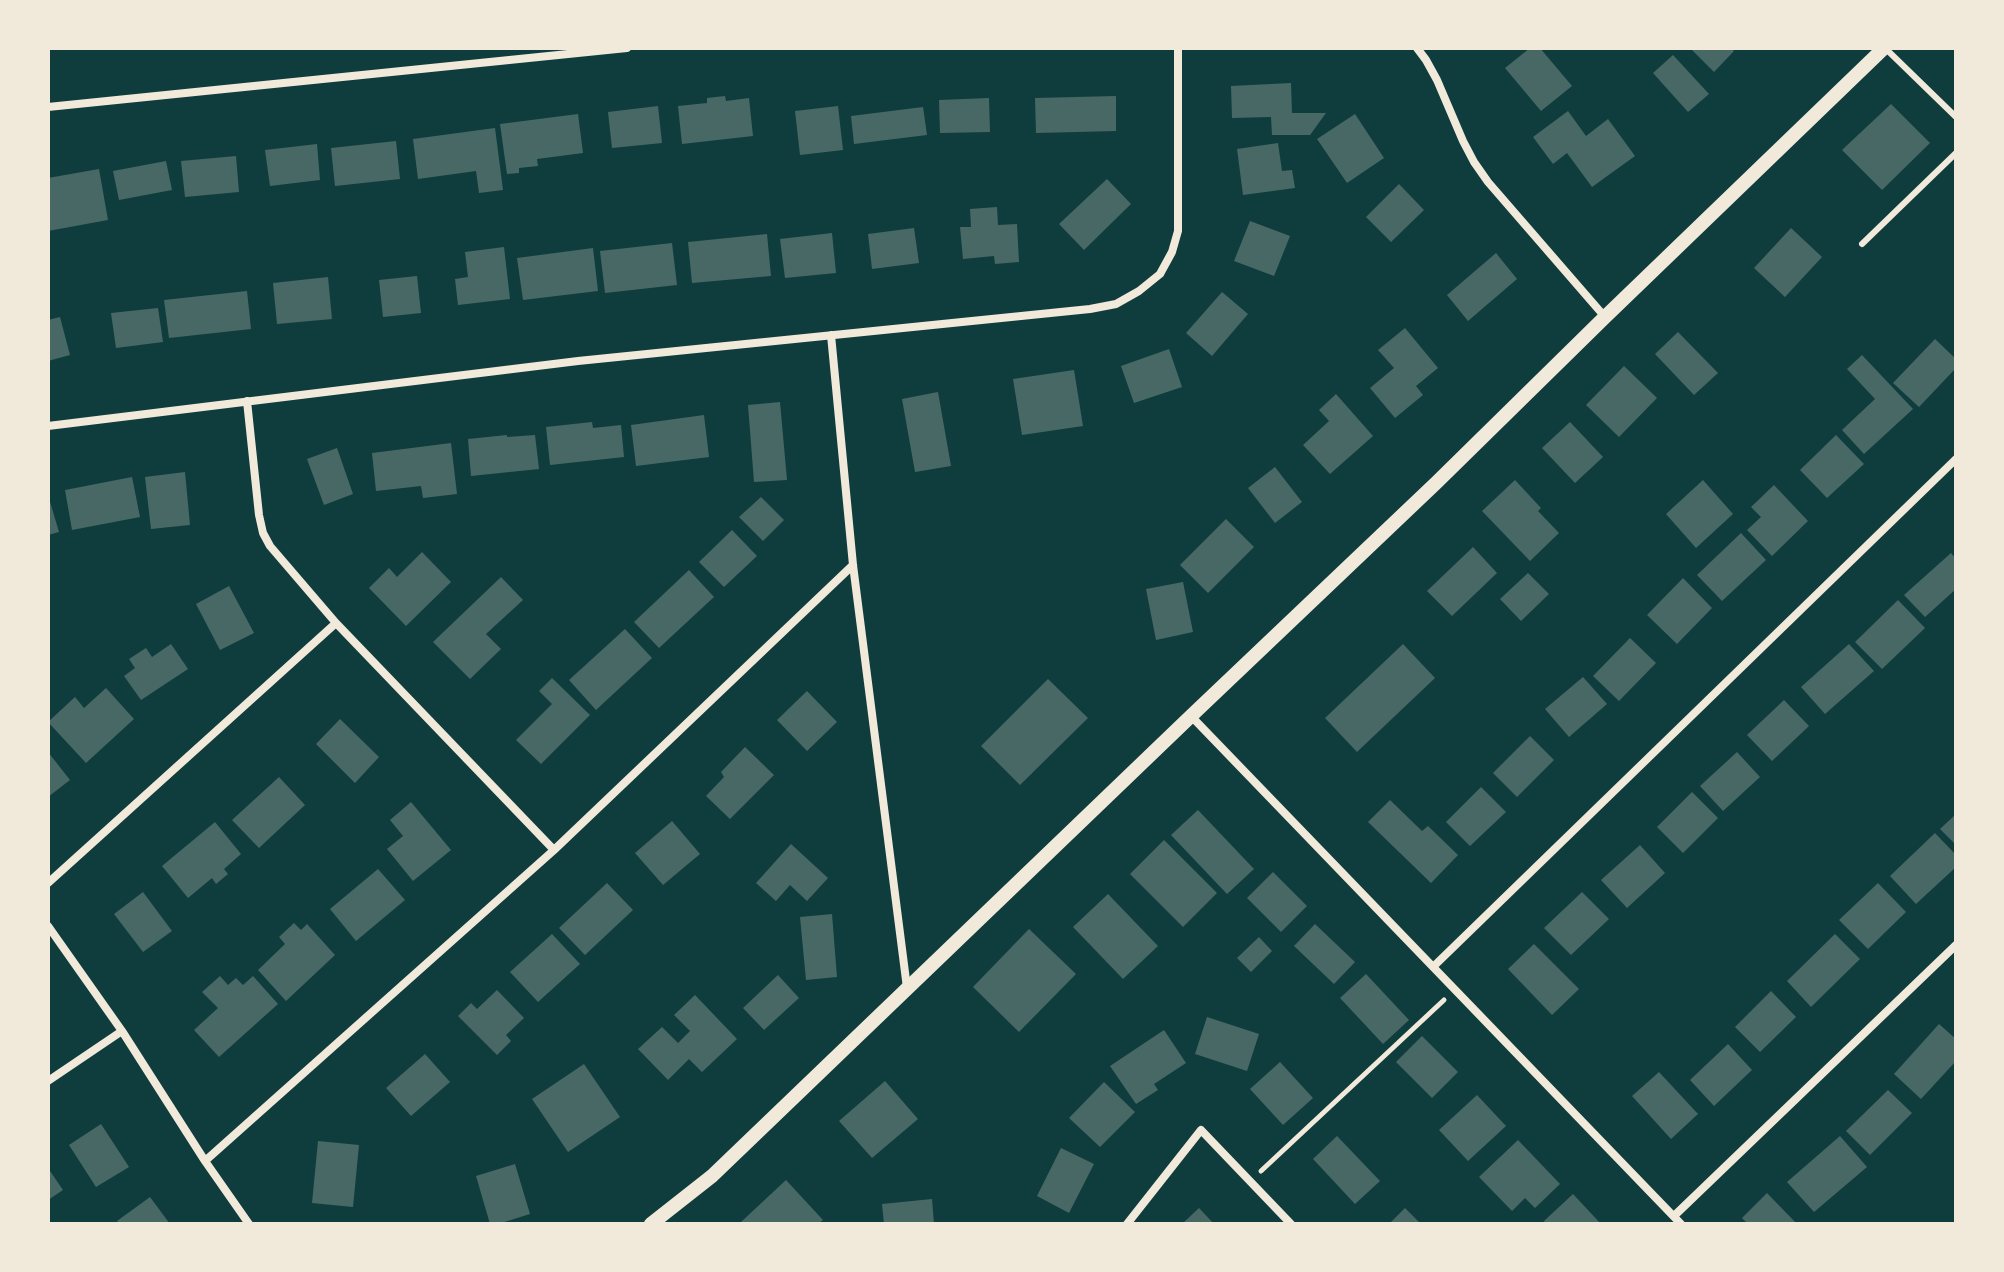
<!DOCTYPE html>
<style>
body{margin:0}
#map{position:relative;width:2004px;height:1272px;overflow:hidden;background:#0f3d3e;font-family:"PT Sans Narrow",sans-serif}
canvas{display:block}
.frame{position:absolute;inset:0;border:50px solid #f1e9da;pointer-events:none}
</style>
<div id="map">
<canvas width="2004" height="1272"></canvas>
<div class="frame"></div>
</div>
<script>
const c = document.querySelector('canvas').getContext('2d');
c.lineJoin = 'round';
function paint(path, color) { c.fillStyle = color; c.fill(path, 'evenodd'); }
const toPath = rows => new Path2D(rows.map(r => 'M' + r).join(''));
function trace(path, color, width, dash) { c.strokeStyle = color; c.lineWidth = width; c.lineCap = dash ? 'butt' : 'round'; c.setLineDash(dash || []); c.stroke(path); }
paint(toPath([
 [1530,48,1540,48,1572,86,1541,111,1505,68],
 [1690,48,1731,48,1734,51,1714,72],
 [1673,55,1709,94,1688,112,1653,73],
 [1291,83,1292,113,1326,113,1310,135,1272,135,1271,117,1232,118,1231,86],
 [725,96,726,101,749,98,753,136,682,144,678,106,707,103,707,98],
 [1116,96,1116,131,1036,133,1035,98],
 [989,98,990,132,940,133,939,100],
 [1891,104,1930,143,1882,190,1842,150],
 [658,106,662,143,612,148,608,112],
 [838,106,843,150,800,155,795,111],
 [923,107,927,135,854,144,851,116],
 [1568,111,1586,136,1608,119,1635,156,1592,187,1567,153,1553,164,1533,137],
 [578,114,583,153,537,159,538,166,519,168,519,173,507,174,500,124],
 [1355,114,1384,158,1347,183,1317,139],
 [495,128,503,190,479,193,476,171,418,179,413,139],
 [396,141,400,179,335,186,331,148],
 [1278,143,1282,171,1292,170,1295,188,1243,195,1237,149],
 [317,144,320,180,270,186,265,150],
 [236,156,239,192,185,197,181,161],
 [166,161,172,190,119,200,113,171],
 [99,169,108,220,48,231,48,178],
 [1107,179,1131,204,1084,250,1059,224],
 [1399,184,1424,210,1391,242,1366,217],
 [997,207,998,225,1017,224,1019,262,995,264,994,256,963,259,960,227,971,227,970,209],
 [1250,221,1290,236,1274,276,1234,261],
 [914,228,919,263,872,269,868,234],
 [1791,228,1822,257,1785,297,1754,268],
 [832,233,836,273,785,278,780,239],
 [767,234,771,276,692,283,688,242],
 [672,243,677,285,605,293,600,251],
 [504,247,510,299,458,305,455,279,468,277,465,252],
 [593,248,598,291,523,300,517,258],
 [1496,253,1517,279,1468,321,1447,295],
 [417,276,421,313,383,317,379,280],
 [328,277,332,319,277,324,273,283],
 [247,291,251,329,169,338,164,300],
 [1222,292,1248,314,1212,356,1186,333],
 [158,308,163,342,116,348,111,313],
 [60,317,70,355,48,361,48,320],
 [1405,328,1438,368,1416,386,1423,395,1395,418,1370,388,1394,368,1378,350],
 [1678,332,1718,373,1694,395,1655,354],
 [1935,339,1956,359,1956,368,1919,407,1893,383],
 [1169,349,1182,387,1134,403,1121,366],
 [1862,355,1913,409,1864,454,1842,430,1875,399,1847,369],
 [1624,366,1657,398,1619,437,1586,405],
 [1074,370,1083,426,1022,435,1013,379],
 [938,392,951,466,915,472,902,399],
 [1336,394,1373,436,1330,474,1303,445,1329,421,1319,410],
 [780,402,787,480,754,482,748,405],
 [704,415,709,457,636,466,631,425],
 [592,422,593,428,621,425,624,457,550,465,546,427],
 [1570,422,1603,457,1575,483,1542,448],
 [507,435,507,437,535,435,539,469,471,476,468,439],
 [1836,435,1864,464,1827,498,1800,470],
 [451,443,457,494,423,498,421,486,376,491,372,453],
 [337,448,353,494,324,505,307,459],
 [1275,467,1302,502,1275,523,1248,488],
 [185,472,190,525,151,529,145,477],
 [132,477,140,517,72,530,65,490],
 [1515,480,1541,508,1538,511,1559,533,1530,561,1482,511],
 [1703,480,1733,514,1696,548,1666,514],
 [1774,485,1808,521,1772,556,1747,530,1761,517,1751,507],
 [48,495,59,532,48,535],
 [761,497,784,520,763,541,739,517],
 [1226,519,1254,547,1208,593,1180,565],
 [732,530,757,556,724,587,699,562],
 [1741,533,1766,560,1722,601,1697,575],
 [1473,547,1497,573,1452,616,1427,591],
 [422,552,451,582,406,626,369,588,389,568,397,577],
 [1951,553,1956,559,1956,589,1925,617,1904,595],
 [689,570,714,597,659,648,634,622],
 [1528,573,1549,594,1521,621,1500,599],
 [501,577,523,600,486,634,501,649,470,679,433,642],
 [1683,578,1712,608,1677,644,1647,615],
 [1183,582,1193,632,1156,640,1146,589],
 [229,586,254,633,220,650,196,604],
 [1898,600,1925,628,1882,669,1855,642],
 [625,629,652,658,596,710,569,680],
 [1630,638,1656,663,1619,701,1593,676],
 [171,644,188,669,141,700,124,676,135,668,129,659,146,648,152,657],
 [1403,644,1435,678,1357,752,1325,718],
 [1849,644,1874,671,1825,714,1801,687],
 [1583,677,1607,704,1569,737,1545,709],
 [552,678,590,715,541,764,516,740,552,704,539,691],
 [1048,679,1088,718,1020,785,981,746],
 [106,688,134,719,86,763,48,722,75,697,84,708],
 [807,691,837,722,807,751,777,720],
 [1784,700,1809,726,1772,761,1747,735],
 [340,719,379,757,355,783,316,744],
 [1530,736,1554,760,1517,797,1493,773],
 [745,747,774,775,730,819,706,796,724,777,721,772],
 [48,752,70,780,48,797],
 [1737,752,1760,777,1723,811,1700,786],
 [279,777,305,805,259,848,232,820],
 [1481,787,1506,812,1470,846,1446,822],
 [1692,792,1718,818,1683,853,1657,827],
 [1390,800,1422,831,1428,826,1458,855,1431,883,1368,822],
 [411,802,451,850,413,881,387,849,403,836,390,820],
 [1198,810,1254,869,1227,894,1171,835],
 [1956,814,1956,845,1940,829],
 [672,821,700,854,663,885,635,853],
 [215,822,241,854,224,869,228,874,216,884,212,878,188,898,162,866],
 [1935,833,1956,855,1956,867,1916,904,1890,876],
 [1164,840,1217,893,1183,927,1130,874],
 [791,844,828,878,807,901,790,885,776,901,756,883],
 [1640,845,1665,873,1627,908,1601,880],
 [378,869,405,900,356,941,330,909],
 [1273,872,1307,906,1281,932,1247,898],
 [607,883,633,910,585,955,559,928],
 [1878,883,1906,912,1868,949,1839,920],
 [143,892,172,931,143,952,114,914],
 [1582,892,1609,919,1571,955,1544,928],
 [1108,894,1158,946,1123,979,1073,927],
 [832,914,837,977,806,980,800,917],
 [294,923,301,930,307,924,335,955,286,1001,258,970,285,944,279,937],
 [1315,924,1355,962,1334,984,1294,946],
 [1029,929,1076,974,1019,1032,973,987],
 [552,934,580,964,538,1002,510,972],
 [1835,934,1860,959,1811,1007,1787,981],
 [1259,937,1272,951,1251,972,1237,958],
 [1534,944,1579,989,1552,1015,1508,969],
 [1366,974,1409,1020,1383,1044,1340,998],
 [778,975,799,998,764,1030,743,1008],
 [220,976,228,985,236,978,243,985,253,976,278,1004,219,1057,194,1030,218,1008,202,992],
 [497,990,524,1018,506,1035,511,1041,497,1055,458,1016,471,1003,477,1009],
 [1771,991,1796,1017,1760,1052,1735,1027],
 [695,995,737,1039,702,1072,689,1059,668,1080,638,1049,662,1027,678,1043,690,1031,674,1015],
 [1207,1017,1259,1034,1247,1071,1195,1054],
 [1939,1024,1956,1039,1956,1061,1921,1099,1894,1074],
 [1164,1030,1186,1063,1154,1084,1158,1090,1136,1104,1110,1066],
 [1422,1036,1458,1072,1432,1098,1396,1062],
 [1728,1044,1752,1070,1714,1106,1690,1080],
 [425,1054,450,1082,411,1116,386,1088],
 [1280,1062,1313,1098,1283,1125,1250,1089],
 [584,1064,620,1117,568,1152,532,1099],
 [1659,1072,1698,1114,1671,1139,1632,1096],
 [885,1081,918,1119,872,1158,839,1121],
 [1104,1082,1135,1112,1100,1147,1069,1118],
 [1888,1090,1912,1113,1870,1155,1846,1131],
 [1477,1095,1506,1126,1468,1161,1439,1130],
 [101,1124,129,1167,96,1187,69,1145],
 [1337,1136,1380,1181,1355,1204,1313,1159],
 [1840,1136,1867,1167,1814,1212,1787,1182],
 [1518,1140,1560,1184,1535,1208,1525,1198,1512,1211,1479,1177],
 [318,1141,359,1145,353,1207,312,1203],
 [1061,1148,1094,1164,1069,1213,1037,1196],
 [515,1164,530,1214,498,1224,490,1224,476,1176],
 [48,1168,63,1190,48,1200],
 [786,1180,823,1220,818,1224,743,1224,741,1222],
 [1767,1193,1797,1224,1748,1224,1742,1218],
 [1573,1194,1601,1224,1546,1224,1544,1221],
 [150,1197,170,1224,120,1224,117,1221],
 [932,1199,934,1224,884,1224,882,1204],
 [1199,1208,1214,1224,1182,1224],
 [1405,1208,1421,1224,1389,1224]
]), '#486865');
trace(toPath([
 [1261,1171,1444,1000]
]), '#f1e9da', 5);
trace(toPath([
 [1885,48,1956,117],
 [1862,244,1956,153]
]), '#f1e9da', 6);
trace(toPath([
 [1417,48,1426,60,1437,80,1463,141,1474,162,1488,182,1605,317],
 [48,107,627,48],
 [831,335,853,565,907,988],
 [247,401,259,515,263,533,270,546,336,623,554,850],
 [48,426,578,361,1090,309,1116,304,1139,291,1160,274,1172,252,1178,231,1178,48],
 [1191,716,1681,1224],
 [48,883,336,623],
 [48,926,122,1031,205,1161,249,1224],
 [1434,966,1956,459],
 [48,1081,122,1031],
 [205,1161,554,850,853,565],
 [1674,1216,1956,945],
 [1127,1224,1201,1130,1291,1224]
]), '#f1e9da', 8);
trace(toPath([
 [651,1224,712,1176,1191,716,1436,483,1605,317,1884,48]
]), '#f1e9da', 14);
</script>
